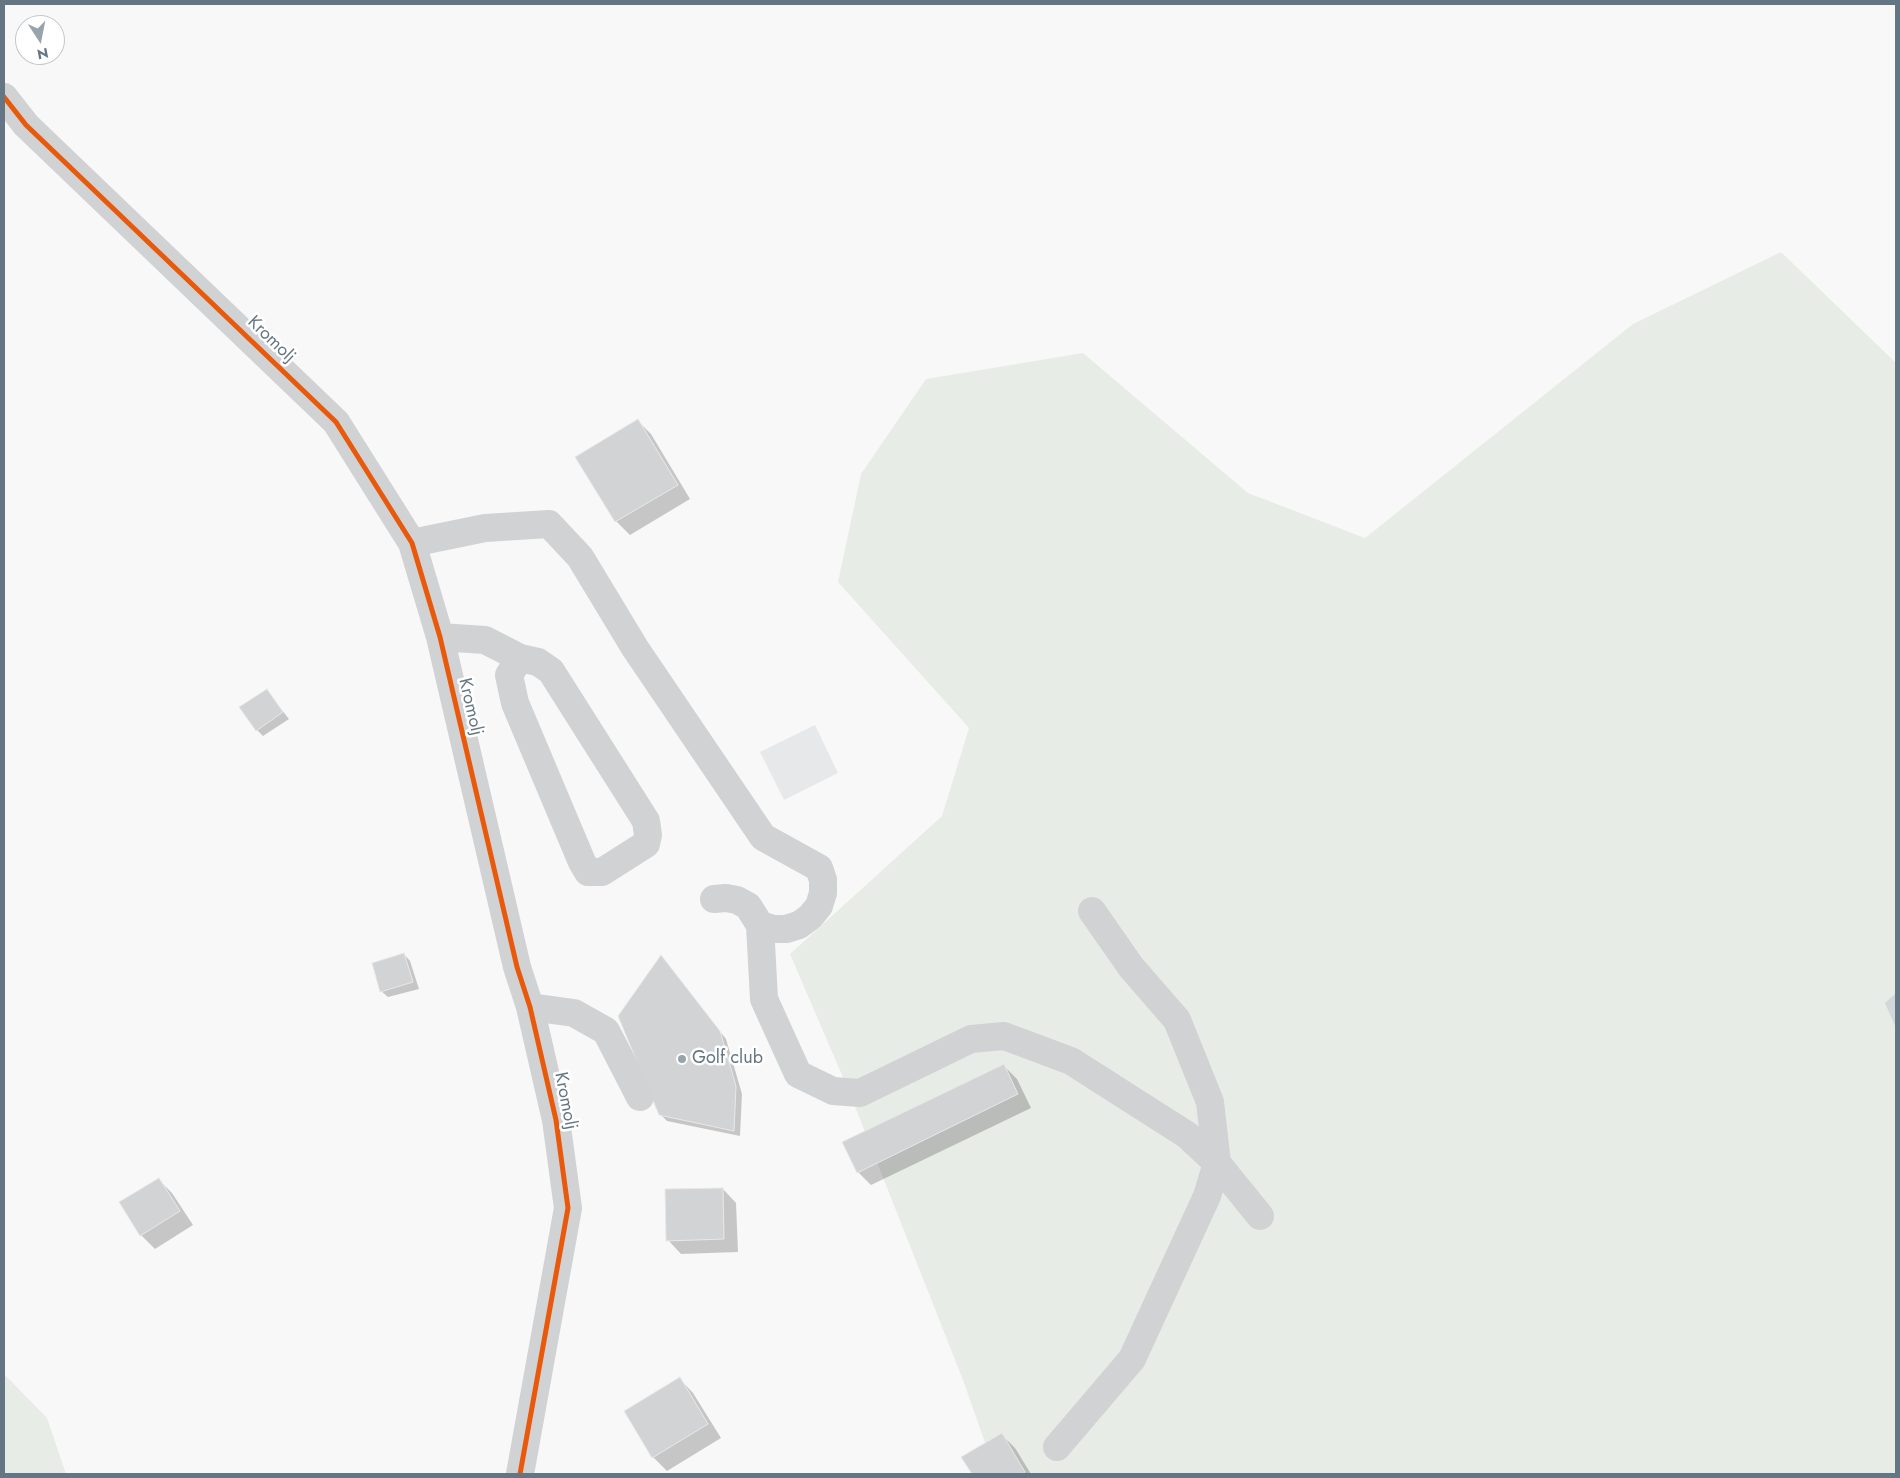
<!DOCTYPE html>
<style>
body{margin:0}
#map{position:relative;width:1900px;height:1478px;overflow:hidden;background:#f8f8f8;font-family:Jost,sans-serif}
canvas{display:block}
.frame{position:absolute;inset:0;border:5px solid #647683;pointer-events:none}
.north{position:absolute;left:15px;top:15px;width:50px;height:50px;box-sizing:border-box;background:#fff;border:1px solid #c1c8cd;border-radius:50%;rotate:169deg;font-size:14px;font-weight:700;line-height:20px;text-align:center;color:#647683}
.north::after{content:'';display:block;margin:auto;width:18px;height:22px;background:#98a4ac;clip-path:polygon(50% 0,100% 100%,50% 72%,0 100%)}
</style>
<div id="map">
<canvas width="1900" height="1478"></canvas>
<div class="frame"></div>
<div class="north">N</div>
</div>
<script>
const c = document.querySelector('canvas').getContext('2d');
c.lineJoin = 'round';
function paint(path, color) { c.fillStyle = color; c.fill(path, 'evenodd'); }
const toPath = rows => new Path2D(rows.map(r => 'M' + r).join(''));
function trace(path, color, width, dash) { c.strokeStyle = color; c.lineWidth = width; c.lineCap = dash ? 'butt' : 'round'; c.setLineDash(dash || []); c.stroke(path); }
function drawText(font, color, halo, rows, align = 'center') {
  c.font = font + ' Jost,sans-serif'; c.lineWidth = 5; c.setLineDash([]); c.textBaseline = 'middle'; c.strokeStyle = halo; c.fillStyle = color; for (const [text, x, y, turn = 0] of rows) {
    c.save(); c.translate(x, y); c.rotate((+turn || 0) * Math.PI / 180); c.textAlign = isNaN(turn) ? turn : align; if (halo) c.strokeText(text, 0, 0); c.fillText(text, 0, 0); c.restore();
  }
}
paint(toPath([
 [815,725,838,773,784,800,760,752]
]), '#e7e8e9');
paint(toPath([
 [1781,252,1896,363,1896,1474,996,1474,963,1380,848,1089,790,954,942,816,969,728,838,582,861,474,926,379,1083,353,1248,493,1365,538,1633,324],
 [4,1374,47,1418,66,1474,4,1474]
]), '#e8ece6');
paint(toPath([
 [1896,993,1896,1028,1885,1003]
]), '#d1d8db');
paint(toPath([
 [638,421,651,434,690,499,630,535,616,521],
 [266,690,289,719,263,736,257,730],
 [404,954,410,961,419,989,388,997,381,991],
 [667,964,726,1039,742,1094,740,1136,667,1121,660,1114],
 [1003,1065,1017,1079,1031,1108,871,1185,858,1172],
 [158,1179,172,1193,193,1225,155,1249,141,1235],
 [723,1189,736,1203,738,1252,681,1254,668,1240],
 [680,1379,693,1393,721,1438,667,1471,653,1457],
 [1001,1434,1015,1448,1031,1474,973,1474,963,1457]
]), '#0003');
const building = toPath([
 [638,419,678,485,615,522,575,457,638,419],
 [267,689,283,712,256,731,239,707,267,689],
 [404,953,413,982,380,992,372,963,404,953],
 [661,955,720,1031,736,1086,734,1131,659,1115,618,1016,661,955],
 [1004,1064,1018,1094,857,1173,842,1142,1004,1064],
 [159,1178,180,1211,140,1236,119,1202,159,1178],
 [723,1188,724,1239,666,1241,665,1189,723,1188],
 [680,1377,708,1424,652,1458,624,1411,680,1377],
 [1002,1433,1025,1472,1022,1474,972,1474,961,1457,1002,1433]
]);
paint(building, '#d2d3d4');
trace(building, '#e8e8e8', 1);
trace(toPath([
 [4,97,26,125,336,422,412,543,440,637,517,967,530,1007,556,1120,568,1208,520,1474],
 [412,543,485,528,549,524,580,557,635,648,763,837,819,868,823,880,823,893,819,906,810,917,799,925,786,929,773,929,760,925,748,906,737,900,726,898,714,899],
 [440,637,485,640,520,658,538,662,551,671,646,821,648,835,646,844,602,872,588,872,582,862,515,703,509,675,520,658],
 [760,925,764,999,798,1074,833,1091,860,1093,971,1039,1004,1036,1071,1061,1187,1135,1217,1163,1260,1216],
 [530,1007,574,1013,606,1031,640,1097],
 [1057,1447,1132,1359,1207,1196,1217,1163,1210,1102,1177,1020,1131,967,1092,911]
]), '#d0d2d3', 28);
trace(toPath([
 [4,97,26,125,336,422,412,543,440,637,517,967,530,1007,556,1120,568,1208,520,1474]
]), '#e8590c', 5);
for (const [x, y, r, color] of [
 [682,1059,5,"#98a4ac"]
]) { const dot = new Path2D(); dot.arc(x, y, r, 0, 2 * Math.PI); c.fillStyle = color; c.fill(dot); trace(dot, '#fff', 2); }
drawText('18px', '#647683', '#fff', [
 ["Kromolj",271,340,44],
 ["Kromolj",470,707,77],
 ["Kromolj",565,1101,79]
]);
drawText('18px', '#647683', '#fff', [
 ["Golf club",692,1059]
], 'left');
</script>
